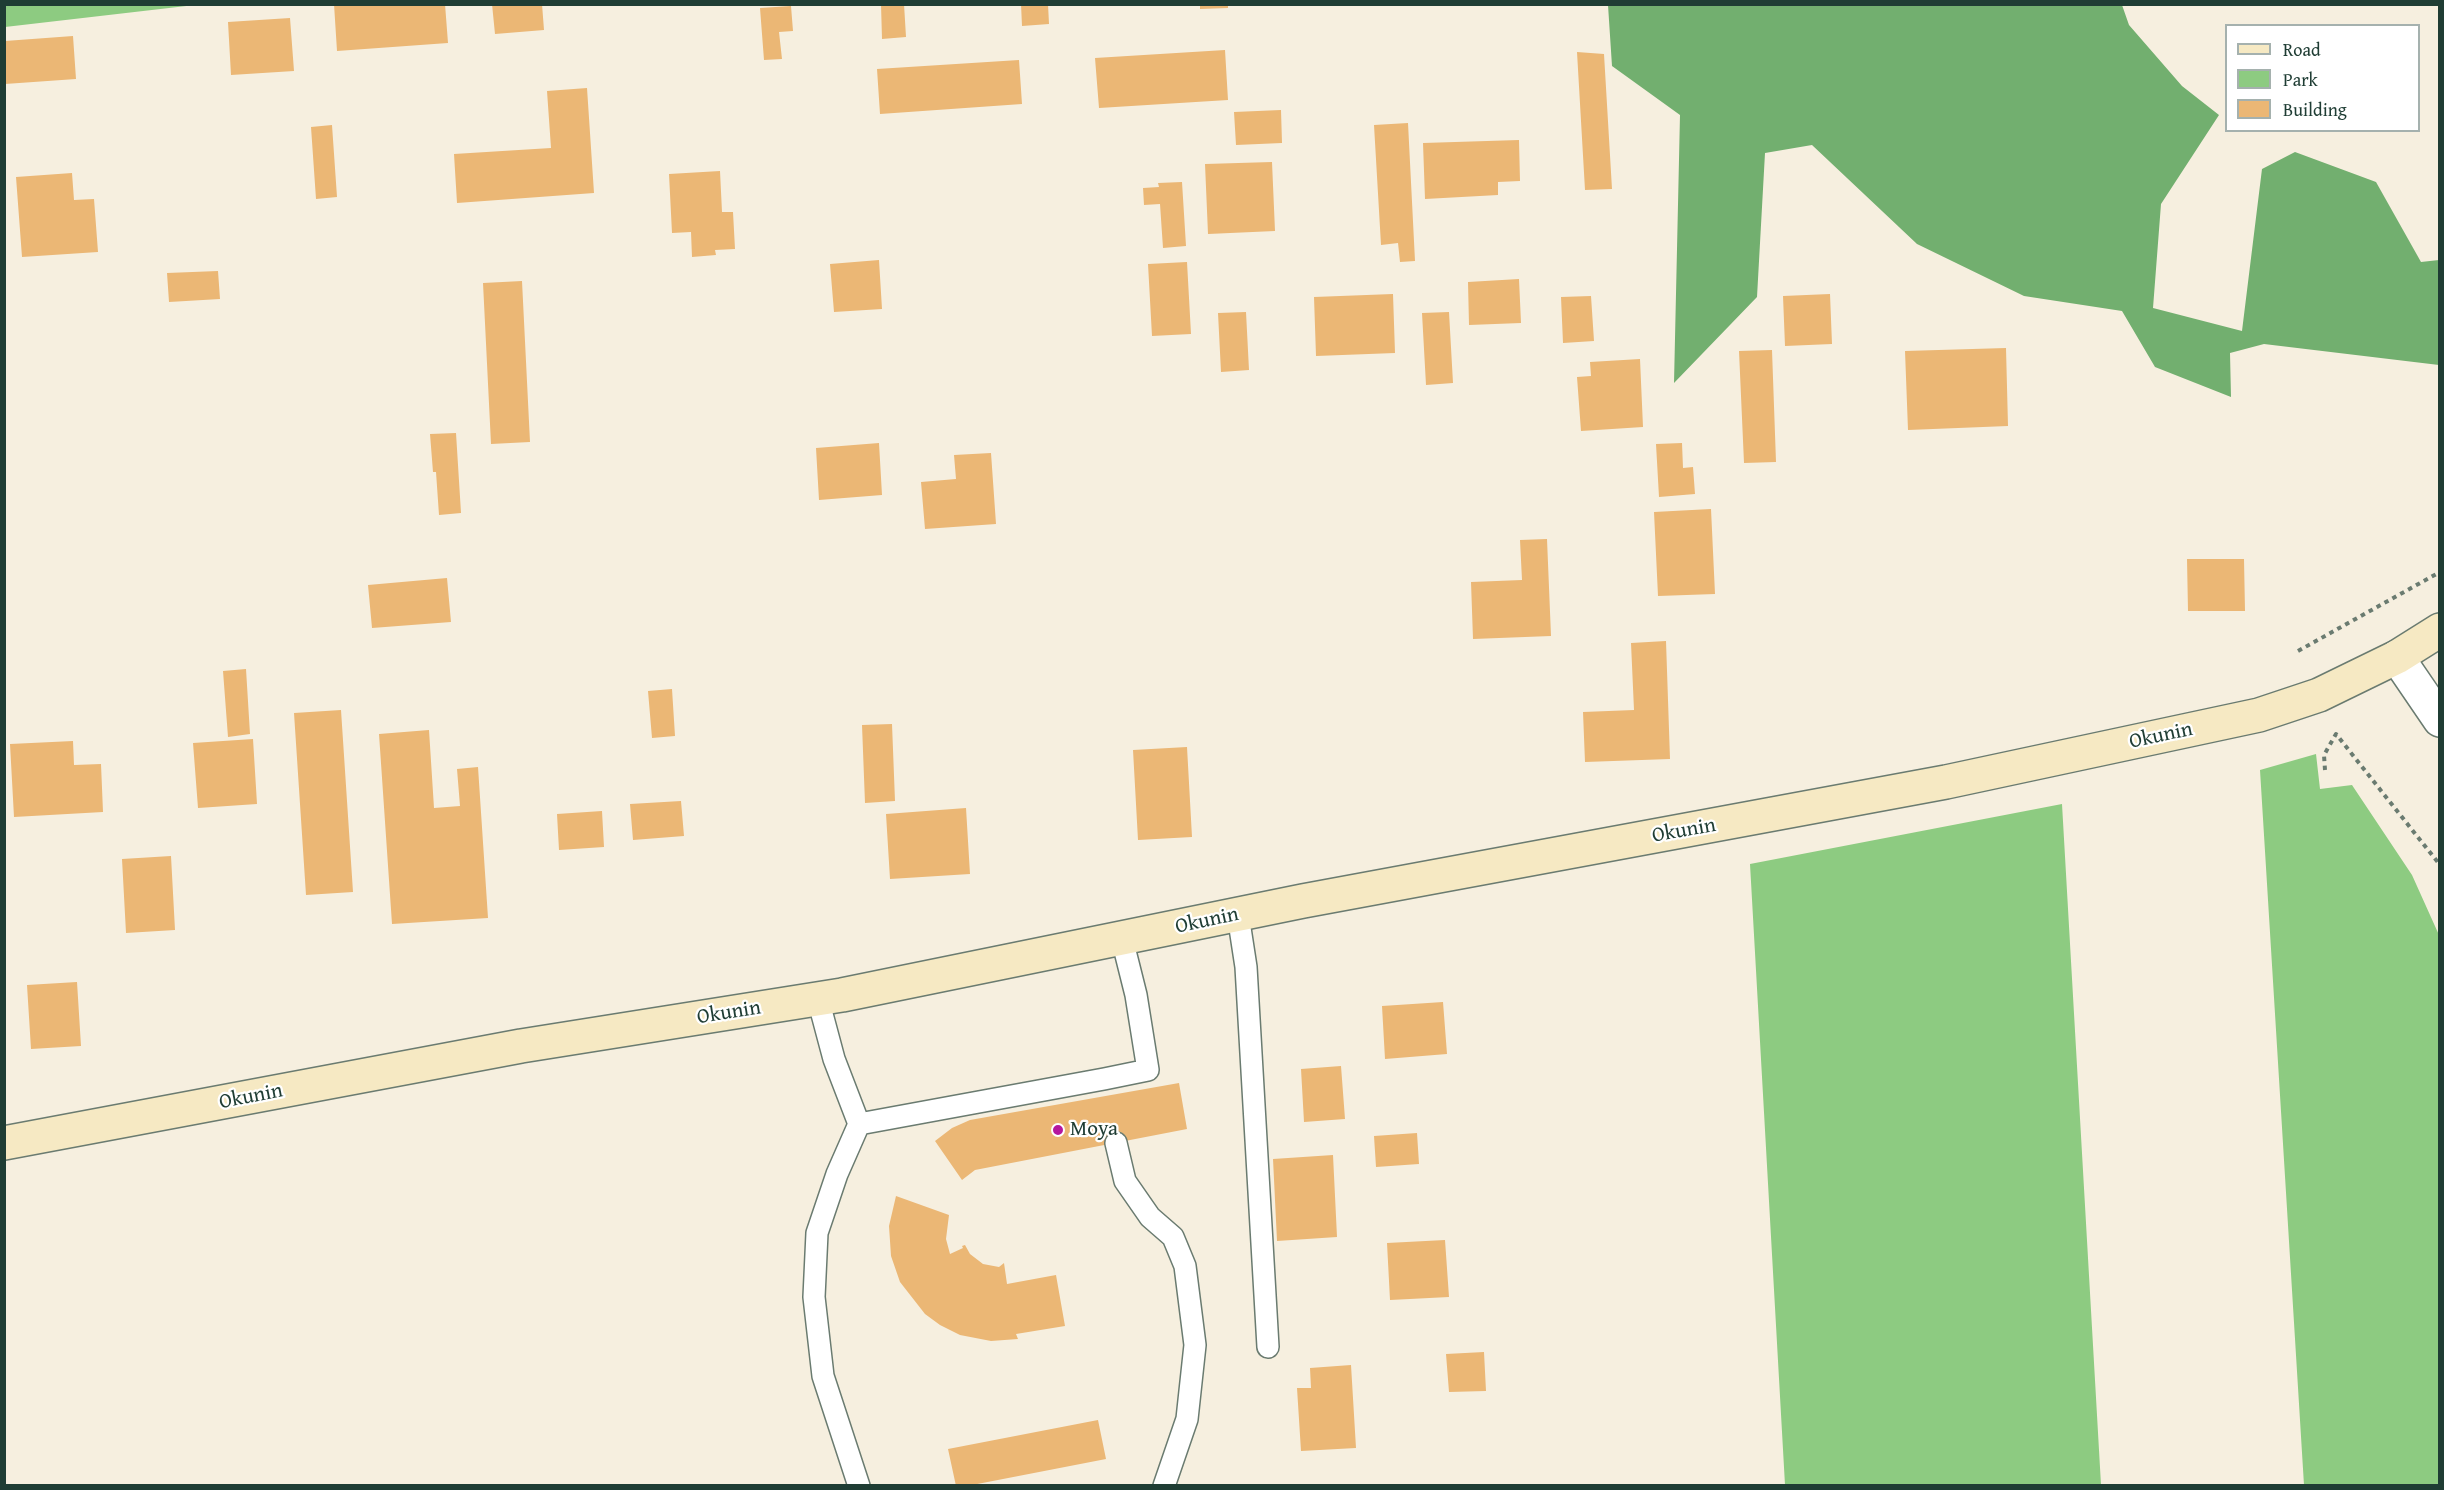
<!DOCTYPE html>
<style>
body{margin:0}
#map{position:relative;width:2444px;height:1490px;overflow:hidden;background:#f6efdf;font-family:"Gentium Book Plus",serif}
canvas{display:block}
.frame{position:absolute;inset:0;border:6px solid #1f3d34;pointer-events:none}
.legend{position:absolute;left:2225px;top:24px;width:195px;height:108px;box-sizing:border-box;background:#fff;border:2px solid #a5b1ae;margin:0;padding:8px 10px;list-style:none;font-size:18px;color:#1f3d34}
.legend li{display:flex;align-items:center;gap:12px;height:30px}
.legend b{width:30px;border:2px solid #a5b1ae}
</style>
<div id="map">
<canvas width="2444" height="1490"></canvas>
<div class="frame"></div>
<ul class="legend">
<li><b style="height:8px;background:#f6e9c3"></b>Road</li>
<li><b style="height:16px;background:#8dcb81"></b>Park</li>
<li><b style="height:16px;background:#ebb775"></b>Building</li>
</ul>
</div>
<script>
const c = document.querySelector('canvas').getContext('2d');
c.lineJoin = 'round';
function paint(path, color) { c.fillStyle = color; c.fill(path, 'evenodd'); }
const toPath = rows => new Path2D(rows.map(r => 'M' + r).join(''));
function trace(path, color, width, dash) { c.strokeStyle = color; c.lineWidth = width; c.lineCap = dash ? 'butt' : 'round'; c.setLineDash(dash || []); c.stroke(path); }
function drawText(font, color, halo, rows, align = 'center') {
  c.font = font + ' "Gentium Book Plus",serif'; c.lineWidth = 4.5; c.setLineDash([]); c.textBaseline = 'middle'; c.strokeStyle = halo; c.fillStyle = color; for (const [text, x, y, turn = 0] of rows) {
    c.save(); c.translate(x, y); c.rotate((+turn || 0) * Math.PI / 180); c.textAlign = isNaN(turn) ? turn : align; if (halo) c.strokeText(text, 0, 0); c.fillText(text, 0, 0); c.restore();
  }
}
paint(toPath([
 [5,4,195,4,195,5,5,27],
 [2316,754,2320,789,2352,785,2412,875,2439,935,2439,1485,2304,1485,2260,770],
 [2062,804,2101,1485,1785,1485,1750,864]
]), '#8dcb81');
paint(toPath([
 [1608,5,2122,5,2129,25,2182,86,2219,115,2161,204,2153,308,2242,331,2262,169,2295,152,2376,182,2421,262,2439,260,2439,365,2264,344,2230,353,2231,397,2155,367,2122,311,2024,296,1917,244,1812,145,1765,153,1757,297,1674,383,1680,115,1612,66]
]), '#72af6f');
paint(toPath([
 [334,4,445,4,448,43,337,51],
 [492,4,542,4,544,30,495,34],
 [881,4,904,4,906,37,882,39],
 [1021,4,1048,4,1049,24,1022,26],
 [1200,4,1228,4,1228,8,1200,9],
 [791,6,793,31,779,32,782,59,764,60,760,8],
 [290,18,294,71,231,75,228,22],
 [73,36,76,79,5,84,5,41],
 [1225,50,1228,100,1099,108,1095,58],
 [1577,52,1604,54,1612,189,1585,190],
 [1019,60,1022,104,880,114,877,69],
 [587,88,594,193,457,203,454,154,551,148,547,91],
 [1281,110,1282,143,1236,145,1234,112],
 [1408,123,1415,261,1400,262,1398,243,1381,245,1374,125],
 [332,125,337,197,316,199,311,127],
 [1519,140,1520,181,1498,182,1498,195,1425,199,1423,143],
 [1272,162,1275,231,1208,234,1205,164],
 [720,171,722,212,733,212,735,249,715,250,716,255,692,257,691,232,672,233,669,174],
 [72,173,74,200,94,199,98,252,22,257,16,177],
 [1182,182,1186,246,1163,248,1160,204,1144,205,1143,188,1159,187,1158,183],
 [879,260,882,309,834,312,830,264],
 [1187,262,1191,334,1152,336,1148,264],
 [218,271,220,299,169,302,167,273],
 [1519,279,1521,323,1469,325,1468,282],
 [522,281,530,442,491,444,483,283],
 [1393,294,1395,353,1316,356,1314,297],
 [1830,294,1832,344,1785,346,1783,296],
 [1591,296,1594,341,1563,343,1561,297],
 [1246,312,1249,370,1221,372,1218,313],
 [1449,312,1453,383,1426,385,1422,313],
 [2006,348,2008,426,1908,430,1905,351],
 [1772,350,1776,462,1744,463,1739,351],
 [1640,359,1643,427,1581,431,1577,377,1591,376,1590,362],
 [456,433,461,513,439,515,436,472,433,472,430,434],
 [879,443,882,495,819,500,816,448],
 [1682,443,1683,468,1693,467,1695,494,1659,497,1656,444],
 [991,453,996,524,925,529,921,482,956,479,954,455],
 [1711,509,1715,594,1658,596,1654,512],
 [1547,539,1551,636,1473,639,1471,582,1522,580,1520,540],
 [2187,559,2244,559,2245,611,2188,611],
 [447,578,451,622,372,628,368,585],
 [1666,641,1670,759,1585,762,1583,712,1634,710,1631,643],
 [246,669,250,734,228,737,223,671],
 [672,689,675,736,652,738,648,691],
 [341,710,353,892,306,895,294,713],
 [892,724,895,801,865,803,862,725],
 [429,730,434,808,460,806,457,769,478,767,488,918,392,924,379,734],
 [253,739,257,804,198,808,193,743],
 [73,741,74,765,101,764,103,812,14,817,10,744],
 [1187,747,1192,837,1138,840,1133,750],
 [681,801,684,836,633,840,630,804],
 [966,808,970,874,890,879,886,814],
 [602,811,604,847,559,850,557,814],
 [171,856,175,930,126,933,122,859],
 [77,982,81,1046,31,1049,27,985],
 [1443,1002,1447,1054,1385,1059,1382,1006],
 [1341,1066,1345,1119,1304,1122,1301,1069],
 [1179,1083,1187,1129,975,1170,962,1180,935,1141,952,1128,970,1120],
 [1417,1133,1419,1164,1376,1167,1374,1136],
 [1333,1155,1337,1237,1277,1241,1273,1159],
 [896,1196,949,1215,946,1239,950,1254,963,1248,962,1246,965,1245,970,1254,983,1264,999,1267,1004,1263,1007,1284,1056,1275,1065,1326,1016,1334,1018,1339,991,1341,960,1335,940,1325,925,1314,900,1282,891,1256,889,1226],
 [1445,1240,1449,1297,1390,1300,1387,1243],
 [1484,1352,1486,1391,1449,1392,1446,1354],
 [1351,1365,1356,1448,1301,1451,1297,1388,1311,1388,1310,1368],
 [1098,1420,1106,1459,967,1486,956,1486,948,1449]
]), '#ebb775');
const lane = toPath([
 [1238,915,1246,967,1268,1347],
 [818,999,834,1059,859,1124,1104,1079,1148,1070,1136,995,1122,939],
 [1116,1143,1125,1181,1150,1217,1173,1237,1185,1266,1195,1345,1187,1419,1164,1486],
 [859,1486,823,1376,814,1297,817,1233,837,1174,859,1124]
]);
const street = toPath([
 [2397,657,2440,720]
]);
const secondary = toPath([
 [4,1143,521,1046,842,995,1303,901,1946,782,2259,715,2319,695,2397,657,2440,630]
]);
trace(lane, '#6a7b70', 24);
trace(street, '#6a7b70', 36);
trace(secondary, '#6a7b70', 36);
trace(toPath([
 [2298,651,2440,572],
 [2325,770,2324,755,2336,734,2440,865]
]), '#6a7b70', 4, [4.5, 4.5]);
trace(lane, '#fff', 21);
trace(street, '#fff', 33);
trace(secondary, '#f6e9c3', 33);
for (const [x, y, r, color] of [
 [1058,1130,6,"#b5179e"]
]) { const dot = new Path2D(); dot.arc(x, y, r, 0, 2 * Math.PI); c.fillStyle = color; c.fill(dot); trace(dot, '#fff', 2); }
drawText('21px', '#1f3d34', '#fff', [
 ["Okunin",2161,736,-12],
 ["Okunin",1684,831,-10],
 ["Okunin",1207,921,-12],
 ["Okunin",729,1013,-9],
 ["Okunin",251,1097,-11]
]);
drawText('21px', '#1f3d34', '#fff', [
 ["Moya",1070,1130]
], 'left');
</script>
